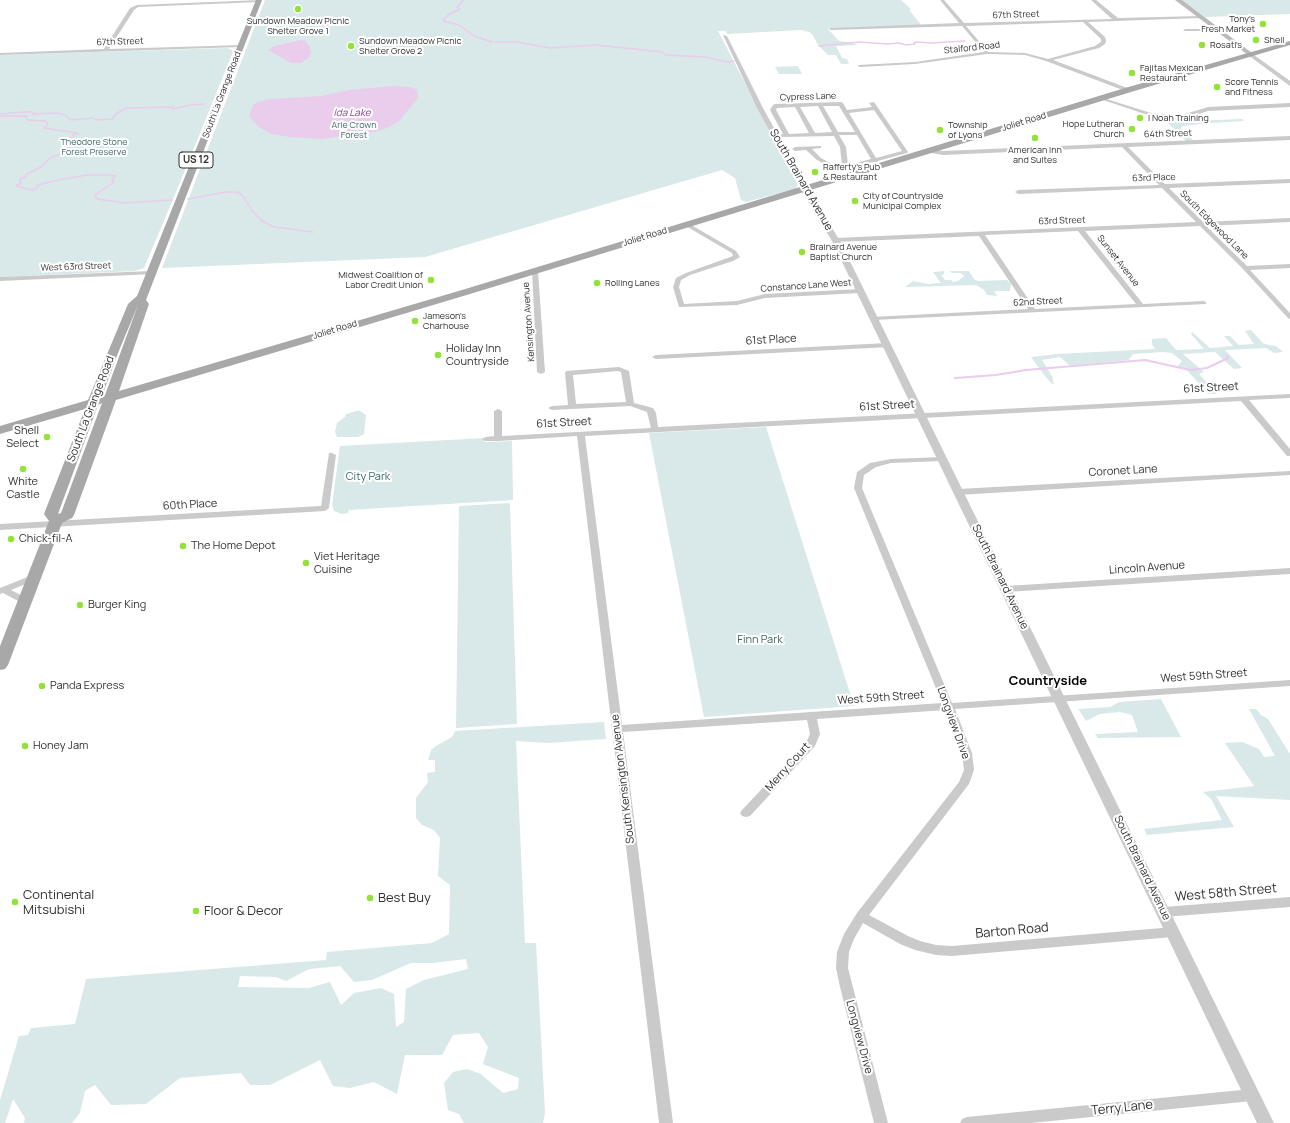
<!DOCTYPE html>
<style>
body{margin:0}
canvas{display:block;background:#fff}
</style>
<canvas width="1290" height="1123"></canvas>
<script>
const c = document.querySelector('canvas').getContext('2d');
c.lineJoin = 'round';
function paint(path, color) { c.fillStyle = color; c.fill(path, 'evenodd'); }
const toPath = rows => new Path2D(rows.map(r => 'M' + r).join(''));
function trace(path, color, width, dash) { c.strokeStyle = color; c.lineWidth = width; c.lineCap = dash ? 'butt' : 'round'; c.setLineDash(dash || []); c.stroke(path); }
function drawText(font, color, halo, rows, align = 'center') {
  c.font = font + ' Manrope,sans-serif'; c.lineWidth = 4; c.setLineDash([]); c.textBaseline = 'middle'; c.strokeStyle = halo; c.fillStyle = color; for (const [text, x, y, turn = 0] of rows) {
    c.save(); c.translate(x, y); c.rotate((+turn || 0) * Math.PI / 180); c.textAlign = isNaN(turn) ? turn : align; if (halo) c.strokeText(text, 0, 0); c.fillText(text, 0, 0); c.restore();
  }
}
paint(toPath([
 [265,0,901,0,911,9,909,10,922,26,828,29,839,41,853,43,858,45,836,46,842,58,847,59,849,64,841,64,836,55,828,55,818,45,812,34,809,32,801,30,727,34,726,31,718,31,798,185,795,189,746,202,741,200,735,178,722,170,425,257,162,268],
 [1182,0,1290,0,1290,14,1205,17],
 [227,48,232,50,233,52,174,197,144,268,135,271,0,277,0,55],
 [798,66,802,74,779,74,775,67],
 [1242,119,1244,121,1209,123,1182,126,1181,129,1194,141,1186,141,1167,122],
 [944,271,944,274,941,275,945,280,951,280,953,282,958,281,964,276,961,273,952,273,950,271,969,271,974,279,978,281,1007,280,1011,284,1010,291,994,291,997,296,987,295,984,290,976,285,905,287,913,281,928,284,941,283,933,272],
 [1251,330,1264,344,1276,346,1283,352,1274,353,1266,348,1225,350,1242,368,1234,369,1215,352,1183,354,1204,372,1199,374,1217,394,1208,394,1188,371,1177,367,1182,361,1172,353,1163,352,1133,354,1129,360,1070,366,1060,357,1042,360,1052,376,1054,384,1051,383,1045,376,1031,357,1057,354,1155,349,1152,344,1152,339,1166,338,1176,350,1204,349,1191,334,1192,332,1210,348,1233,346,1224,336,1230,336,1239,345,1254,344,1245,331],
 [356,411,360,411,366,415,364,434,358,437,337,437,335,432,337,423,345,417,346,414],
 [766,427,854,706,704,717,649,433],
 [485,438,485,442,512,441,513,500,349,510,348,513,342,514,334,511,332,505,340,446],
 [510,503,517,724,456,728,459,506],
 [1161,699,1181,737,1098,738,1095,734,1138,732,1132,715,1120,712,1100,714,1086,721,1078,709,1110,707,1119,702],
 [1249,709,1256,709,1261,715,1268,719,1290,754,1290,800,1216,796,1234,827,1147,835,1144,829,1222,820,1211,799,1203,792,1254,786,1225,743,1242,742,1259,749,1264,757,1275,756],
 [604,722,606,739,547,743,516,741,525,943,536,943,545,1113,543,1123,464,1123,459,1114,448,1110,444,1083,453,1072,467,1069,481,1074,503,1093,518,1089,519,1078,483,1064,488,1047,479,1033,453,1035,442,1055,405,1055,397,1094,374,1082,350,1088,333,1086,320,1060,270,1085,250,1085,241,1073,180,1078,146,1104,111,1105,95,1085,85,1091,80,1113,72,1123,24,1123,25,1118,13,1099,5,1123,0,1123,0,1100,19,1036,28,1035,31,1028,75,1024,86,979,326,960,327,952,432,943,449,934,450,885,438,876,440,838,434,830,422,825,416,818,416,798,428,782,427,773,435,772,435,760,428,760,431,750,436,746,452,737,455,731],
 [466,959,468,969,424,980,406,989,404,1022,396,1027,394,994,381,988,354,993,341,1005,330,982,309,988,238,987,240,976,276,977,286,981,309,969,340,966,354,982,372,980,411,963,433,963]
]), '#d9e8e8');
paint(toPath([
 [301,40,305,41,310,47,311,52,309,57,301,63,291,63,268,50,275,46],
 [393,86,411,87,417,90,418,98,398,122,387,128,374,132,321,139,290,137,271,134,259,127,249,116,253,105,258,102,271,99,321,96,349,90]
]), '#eaccec');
trace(toPath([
 [464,0,457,7,460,9,448,15,443,21,459,25,474,36,492,42],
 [495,42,517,42,550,48,596,45,663,52,665,55,705,57,727,62],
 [819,46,859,42,887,44,899,43,906,45,915,44,914,43,916,42,931,43,965,41],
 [728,62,734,61],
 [0,114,24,112,32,112,33,114,56,113,65,115,71,120,93,118,96,120,112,119,116,114,126,108,173,107,173,109,190,105,205,104],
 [0,116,26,116,27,120,46,121,48,124,44,128,78,133,73,135,74,137,68,142,71,145,58,155,50,158,41,167,27,174,26,177,20,179,21,183,16,186,31,190,37,188,38,185,58,180,87,175,108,175,116,176,112,179,114,182,95,195,97,199,125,203,172,200],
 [188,199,226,192,238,192,244,197,252,211,262,221,274,227,313,232]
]), '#eaccec', 1.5);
trace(toPath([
 [955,378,996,375,1026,370,1145,360,1190,370,1207,368,1228,358,1227,356]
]), '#eaccec', 2);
paint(toPath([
 [261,0,259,2,138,7,134,10,109,49,243,45,243,46,241,47,0,55,0,53,104,49,130,8,137,5,261,0],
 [940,0,944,0,964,23,1112,19,1091,0,1096,0,1118,18,1201,16,1203,17,1201,18,1088,22,1105,37,1106,41,1105,44,1099,48,1053,60,1130,89,1131,90,1128,92,1046,61,1025,55,987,54,915,64,860,67,858,66,858,65,915,62,984,52,962,26,831,30,829,29,831,28,959,23,940,0],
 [1083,22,1101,39,1101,42,1095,46,1048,59,1025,53,988,52,966,26,1083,22],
 [1185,29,1218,29,1220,30,1218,31,1183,31,1185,29],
 [723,35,727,36,763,108,808,190,807,191,802,190,757,108,723,35],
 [1100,97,1151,113,1172,115,1185,114,1208,107,1290,103,1290,107,1208,111,1186,118,1172,119,1148,115,1100,99,1100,97],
 [841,102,843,103,847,110,872,107,869,103,874,102,908,152,907,153,878,161,877,162,873,162,850,167,852,169,849,171,828,166,817,160,806,150,795,151,792,149,795,147,821,146,821,148,812,149,821,158,832,164,842,166,840,147,834,136,780,137,780,135,783,134,770,110,773,105,775,104,841,102],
 [818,106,832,132,815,133,800,107,818,106],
 [823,106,839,106,855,132,838,132,823,106],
 [795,107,809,133,789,134,776,110,777,108,795,107],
 [874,110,902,151,876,158,849,113,874,110],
 [839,135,857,135,871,159,848,165,846,147,839,135],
 [1290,136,1290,140,1128,147,1165,184,1290,179,1290,183,1169,188,1203,222,1290,218,1290,222,1206,226,1247,266,1290,264,1290,268,1250,270,1290,313,1290,319,1288,318,1243,269,1200,226,1085,231,1143,304,1204,301,1206,302,1206,304,873,320,870,318,871,317,1028,309,979,236,835,242,832,240,835,238,1196,222,1162,188,1018,194,1015,192,1018,190,1159,185,1122,147,943,155,925,152,924,151,927,149,943,151,1290,136],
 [1078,231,1136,304,1035,309,985,235,1078,231],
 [686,222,736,251,740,257,733,261,690,275,681,280,679,287,684,304,737,301,765,294,860,289,863,291,860,293,765,298,737,305,679,307,673,287,676,278,686,273,733,256,732,253,684,225,683,224,686,222],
 [535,269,538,271,545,372,541,374,537,372,532,271,535,269],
 [152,271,154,272,154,274,0,281,0,277,152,271],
 [887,343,891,345,890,347,656,359,652,357,656,355,887,343],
 [619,367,629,371,634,403,653,408,656,413,658,427,1290,394,1290,398,1249,400,1290,449,1290,456,1287,456,1241,401,585,436,622,725,942,703,854,488,857,472,870,463,891,459,942,457,946,459,942,461,891,463,876,467,864,475,862,488,952,703,1290,680,1290,686,955,709,972,753,974,770,969,784,869,915,908,936,920,941,936,945,952,946,1173,927,1177,928,1179,932,1177,936,1173,937,952,956,936,955,915,950,900,944,863,923,854,939,849,952,848,968,888,1123,874,1123,840,987,836,968,837,952,844,934,857,913,959,782,964,770,962,753,945,710,817,719,820,734,815,746,750,816,746,817,742,816,740,813,742,810,807,741,810,734,807,720,623,732,673,1123,659,1123,577,436,498,441,486,441,482,439,486,437,494,436,494,411,498,409,502,411,502,436,651,428,647,412,630,406,552,410,548,408,552,406,568,405,565,373,566,371,619,367],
 [618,371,621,372,626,402,576,404,573,375,618,371],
 [329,453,332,453,336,455,329,508,325,511,0,530,0,524,321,506,329,453],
 [1290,471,1290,475,958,495,954,492,958,489,1290,471],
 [1290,568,1290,574,1006,592,1001,589,1006,586,1290,568],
 [35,574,38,575,40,577,38,579,11,590,28,599,30,601,28,603,22,603,3,593,0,594,0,588,35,574],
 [1290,897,1290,907,1164,917,1160,915,1158,912,1160,909,1164,907,1290,897],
 [1252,1089,1257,1091,1259,1095,1257,1099,1252,1101,1031,1123,960,1123,962,1119,967,1117,1252,1089]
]), '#cacaca');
paint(toPath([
 [1250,52,1290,81,1290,86,1248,55,1247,54,1250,52],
 [802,188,808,188,840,241,1274,1123,1257,1123,832,241,801,190,802,188]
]), '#cacaca');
paint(toPath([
 [1175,0,1182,0,1252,53,1252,55,1248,55,1175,0]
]), '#bababa');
paint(toPath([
 [256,0,262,0,146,300,149,304,119,391,462,290,1125,88,1290,41,1290,45,1131,92,470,294,116,400,74,515,72,518,62,523,8,665,5,669,0,670,0,646,49,521,44,514,85,409,0,434,0,426,88,400,128,304,137,296,256,0],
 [138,305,105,395,102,396,118,353,138,305],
 [102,403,61,513,58,514,98,405,102,403]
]), '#a8a8a8');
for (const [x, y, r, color] of [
 [298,9,4,"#93e238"],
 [1263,24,4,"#93e238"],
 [1256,40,4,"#93e238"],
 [1202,45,4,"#93e238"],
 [351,46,4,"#93e238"],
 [1132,73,4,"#93e238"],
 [1217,87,4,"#93e238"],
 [1140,118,4,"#93e238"],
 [1132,129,4,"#93e238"],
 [940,130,4,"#93e238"],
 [1035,138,4,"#93e238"],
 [815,172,4,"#93e238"],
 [855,201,4,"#93e238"],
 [802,252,4,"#93e238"],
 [431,280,4,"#93e238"],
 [597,283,4,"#93e238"],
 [415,321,4,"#93e238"],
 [438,355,4,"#93e238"],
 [47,437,4,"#93e238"],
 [23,469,4,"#93e238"],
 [11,539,4,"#93e238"],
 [183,546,4,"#93e238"],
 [306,563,4,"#93e238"],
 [80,605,4,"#93e238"],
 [42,686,4,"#93e238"],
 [25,746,4,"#93e238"],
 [370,898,4,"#93e238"],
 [15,902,4,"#93e238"],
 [196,911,4,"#93e238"]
]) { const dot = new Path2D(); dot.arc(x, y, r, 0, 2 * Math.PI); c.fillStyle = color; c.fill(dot); trace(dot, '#fff', 1.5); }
drawText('9px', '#303030', '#fff', [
 ["67th Street",1016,15,-2],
 ["67th Street",120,42,-2],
 ["Stalford Road",972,48,-6],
 ["South La Grange Road",222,95,-69],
 ["Cypress Lane",808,97,-2],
 ["Joliet Road",1024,122,-17],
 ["64th Street",1168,134,-2],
 ["63rd Place",1154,178,-2],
 ["63rd Street",1062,221,-2],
 ["South Edgewood Lane",1214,225,45],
 ["Joliet Road",645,237,-17],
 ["Sunset Avenue",1118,261,52],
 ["West 63rd Street",76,267,-2],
 ["Constance Lane West",806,286,-4],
 ["62nd Street",1038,302,-3],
 ["Kensington Avenue",529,322,-94],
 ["Joliet Road",335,330,-17]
]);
drawText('9px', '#303030', '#fff', [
 ["Tony's",1255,19,"right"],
 ["Fresh Market",1255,29,"right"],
 ["Sundown Meadow Picnic",298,21,"center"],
 ["Shelter Grove 1",298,31,"center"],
 ["Shell",1264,40],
 ["Sundown Meadow Picnic",359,41],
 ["Shelter Grove 2",359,51],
 ["Rosati's",1210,45],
 ["Fajitas Mexican",1140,68],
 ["Restaurant",1140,78],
 ["Score Tennis",1225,82],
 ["and Fitness",1225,92],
 ["I Noah Training",1148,118],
 ["Hope Lutheran",1124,124,"right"],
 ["Church",1124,134,"right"],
 ["Township",948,125],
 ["of Lyons",948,135],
 ["American Inn",1035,150,"center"],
 ["and Suites",1035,160,"center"],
 ["Rafferty's Pub",823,167],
 ["& Restaurant",823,177],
 ["City of Countryside",863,196],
 ["Municipal Complex",863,206],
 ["Brainard Avenue",810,247],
 ["Baptist Church",810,257],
 ["Midwest Coalition of",423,275,"right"],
 ["Labor Credit Union",423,285,"right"],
 ["Rolling Lanes",605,283],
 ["Jameson's",423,316],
 ["Charhouse",423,326]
], 'left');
drawText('9px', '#3e686c', '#fff', [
 ["Arie Crown",354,125],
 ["Forest",354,135],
 ["Theodore Stone",94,142],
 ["Forest Preserve",94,152]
]);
drawText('italic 10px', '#8b3f91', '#fff', [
 ["Ida Lake",352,113]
]);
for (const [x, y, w] of [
 [196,160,34]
]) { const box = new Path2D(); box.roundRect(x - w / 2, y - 8, w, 16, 3); c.fillStyle = '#fff'; c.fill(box); trace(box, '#303030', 1); }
drawText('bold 10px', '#303030', null, [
 ["US 12",196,160]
]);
drawText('11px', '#303030', '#fff', [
 ["South Brainard Avenue",801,180,60],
 ["61st Place",771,340,-3],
 ["61st Street",1211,388,-3],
 ["61st Street",887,406,-3],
 ["South La Grange Road",91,409,-69],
 ["61st Street",564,423,-3],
 ["Coronet Lane",1123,471,-3],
 ["60th Place",190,505,-3],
 ["Lincoln Avenue",1147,568,-4],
 ["South Brainard Avenue",1000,577,64],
 ["West 59th Street",1204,676,-4],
 ["West 59th Street",881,698,-4],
 ["Longview Drive",953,723,70],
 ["Merry Court",788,767,-48],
 ["South Kensington Avenue",623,779,-97],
 ["South Brainard Avenue",1142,868,64],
 ["Longview Drive",859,1037,75]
]);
drawText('11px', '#303030', '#fff', [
 ["Holiday Inn",446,349],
 ["Countryside",446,362],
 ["Shell",39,431,"right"],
 ["Select",39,444,"right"],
 ["White",23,482,"center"],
 ["Castle",23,495,"center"],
 ["Chick-fil-A",19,539],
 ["The Home Depot",191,546],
 ["Viet Heritage",314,557],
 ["Cuisine",314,570],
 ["Burger King",88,605],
 ["Panda Express",50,686],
 ["Honey Jam",33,746]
], 'left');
drawText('11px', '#3e686c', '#fff', [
 ["City Park",368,477],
 ["Finn Park",760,640]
]);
drawText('bold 13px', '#000', '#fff', [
 ["Countryside",1048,681]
]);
drawText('13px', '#303030', '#fff', [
 ["West 58th Street",1226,893,-5],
 ["Barton Road",1012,931,-5],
 ["Terry Lane",1122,1108,-6]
]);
drawText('13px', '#303030', '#fff', [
 ["Continental",23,895],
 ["Mitsubishi",23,910],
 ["Best Buy",378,898],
 ["Floor & Decor",204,911]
], 'left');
</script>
